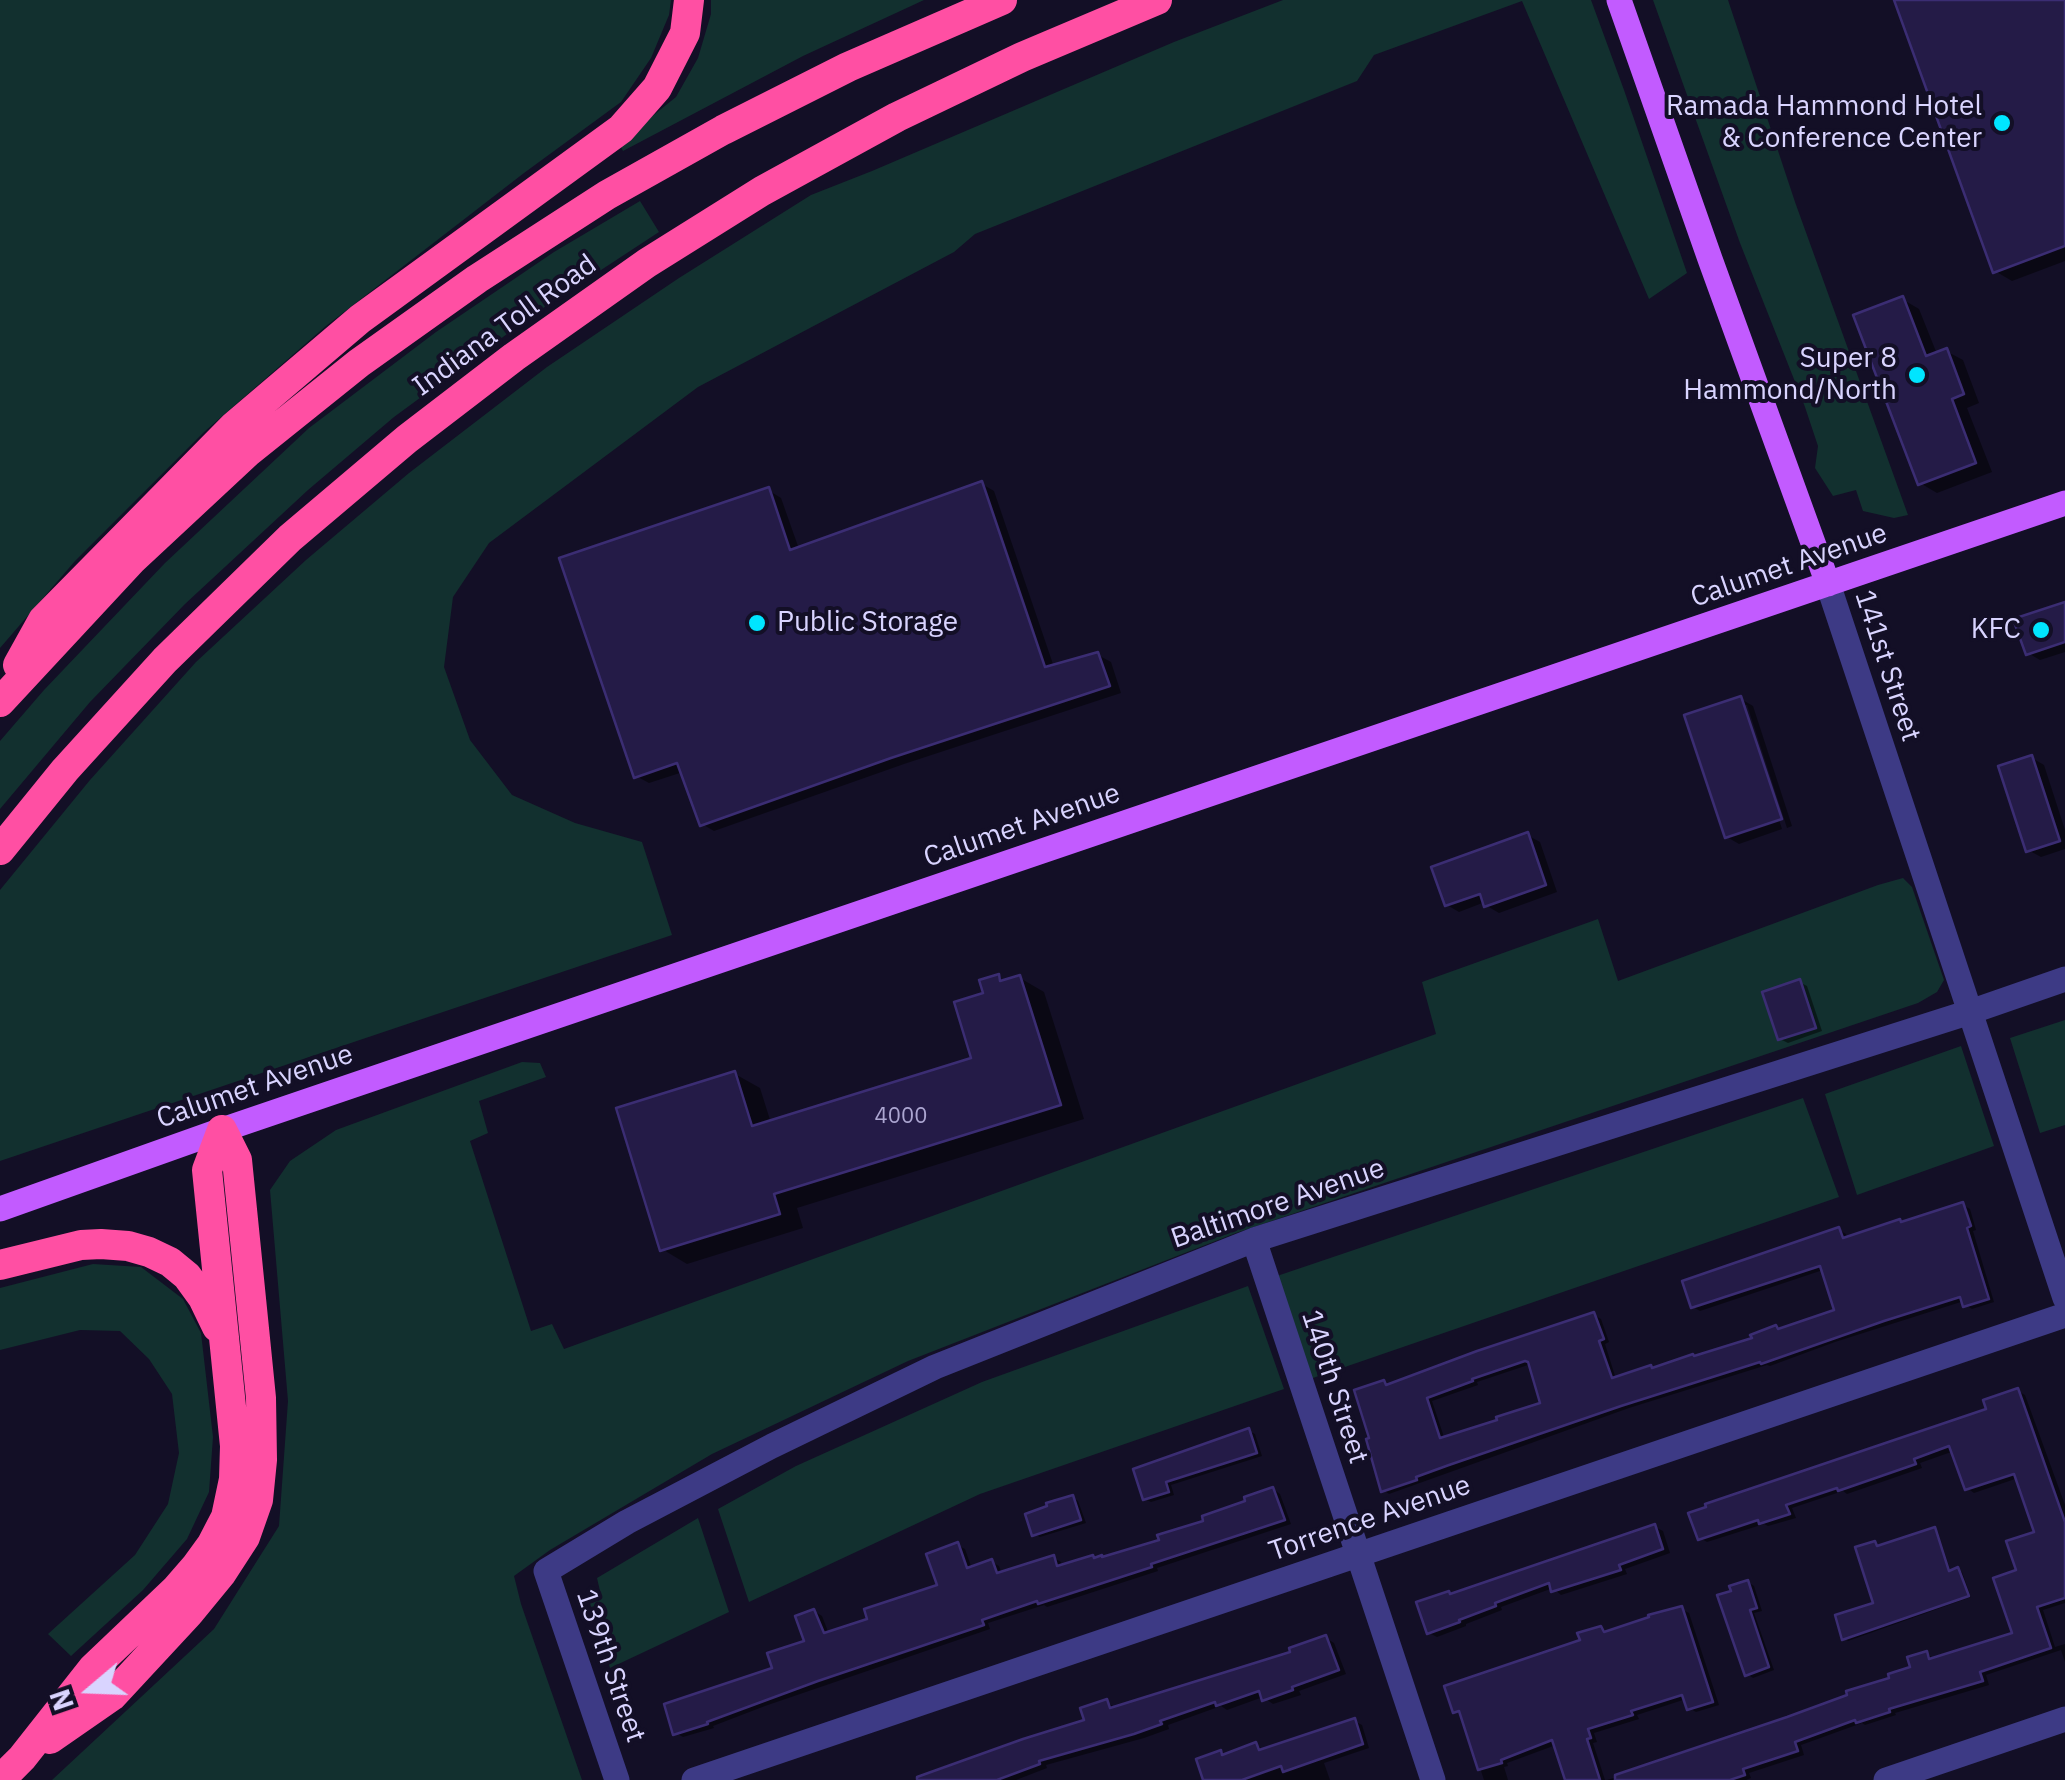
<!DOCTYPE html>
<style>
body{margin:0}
#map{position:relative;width:2065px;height:1780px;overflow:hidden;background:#130f26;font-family:"IBM Plex Sans",sans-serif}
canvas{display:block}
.north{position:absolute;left:40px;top:1640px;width:100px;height:100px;-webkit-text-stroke:8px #130f26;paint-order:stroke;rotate:251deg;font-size:28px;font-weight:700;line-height:40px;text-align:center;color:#d9d4ff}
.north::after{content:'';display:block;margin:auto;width:35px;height:45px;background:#d9d4ff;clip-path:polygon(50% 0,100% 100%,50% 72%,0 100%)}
</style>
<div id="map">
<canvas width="2065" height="1780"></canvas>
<div class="north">N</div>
</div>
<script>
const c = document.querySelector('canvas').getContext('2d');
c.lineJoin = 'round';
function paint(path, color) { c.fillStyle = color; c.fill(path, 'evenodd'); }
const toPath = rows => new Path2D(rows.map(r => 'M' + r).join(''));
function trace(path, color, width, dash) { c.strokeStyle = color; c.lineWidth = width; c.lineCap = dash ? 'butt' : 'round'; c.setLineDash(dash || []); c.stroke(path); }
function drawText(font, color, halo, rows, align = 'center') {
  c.font = font + ' "IBM Plex Sans",sans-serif'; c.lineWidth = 8; c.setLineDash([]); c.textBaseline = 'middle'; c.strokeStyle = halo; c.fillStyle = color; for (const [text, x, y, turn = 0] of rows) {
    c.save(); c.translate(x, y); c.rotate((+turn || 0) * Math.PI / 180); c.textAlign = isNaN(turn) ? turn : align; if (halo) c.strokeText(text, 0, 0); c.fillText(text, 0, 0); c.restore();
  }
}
paint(toPath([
 [0,0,671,0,669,15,651,58,621,102,524,173,326,326,204,432,75,561,0,648],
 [711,0,924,0,803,56,623,151,619,143,676,97,698,58,711,14],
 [1283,0,1591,0,1624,90,1687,273,1649,299,1522,1,1374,55,1357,81,975,234,954,252,698,387,489,543,453,597,444,667,470,740,512,795,575,823,642,842,672,935,0,1161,0,890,90,780,196,662,306,560,409,473,547,367,679,278,811,195,872,171,1174,42],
 [1653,0,1728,0,1795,202,1908,515,1894,518,1863,511,1856,490,1833,496,1815,468,1818,446,1805,407,1740,243],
 [640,201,659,232,537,312,394,417,308,490,185,604,90,702,0,809,0,741,44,690,165,563,309,428,436,332,554,252],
 [1903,878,1912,887,1944,980,1937,992,1918,1003,1236,1233,908,1361,712,1454,550,1550,514,1576,521,1604,582,1780,52,1780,214,1629,279,1526,288,1401,270,1190,290,1161,336,1130,522,1062,540,1063,546,1077,479,1101,488,1133,470,1141,531,1331,552,1324,564,1349,1436,1034,1422,982,1598,919,1618,981,1878,885],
 [2065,1020,2065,1125,2040,1133,2010,1038],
 [1961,1046,1994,1146,1857,1195,1825,1094],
 [1803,1098,1839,1197,1310,1379,1277,1276],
 [93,1264,141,1267,183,1299,201,1333,213,1437,209,1492,187,1539,143,1590,71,1656,48,1634,135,1555,168,1504,179,1453,172,1394,149,1359,120,1331,80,1330,0,1350,0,1288],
 [1248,1286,1284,1389,980,1494,749,1602,718,1509,796,1466,982,1382],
 [698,1518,729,1612,610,1668,588,1597,600,1591,597,1578]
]), '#12302f');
paint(toPath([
 [1897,0,2065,0,2065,261,2012,281,1995,271],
 [1902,299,1919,309,1937,354,1946,351,1963,360,1979,403,1967,408,1992,472,1937,493,1920,483],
 [982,484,994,491,1054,667,1098,655,1111,662,1121,693,904,764,714,831,702,824,683,772,649,783,636,776,768,490,781,498,799,549],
 [2065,604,2065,652,2040,660,2028,653],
 [1741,699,1753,706,1792,826,1787,828,1747,705,1742,705,1782,829,1739,844,1727,837],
 [2032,758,2044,765,2065,830,2065,849,2041,857,2028,850],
 [1527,835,1540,842,1557,892,1499,913,1487,906,1485,902,1459,912,1447,905],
 [998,977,1007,982,1020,978,1044,992,1084,1119,797,1208,803,1228,687,1264,662,1249,735,1074,760,1088,771,1123,974,1060,986,995],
 [1799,982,1807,986,1822,1031,1788,1043,1780,1039],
 [1963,1205,1970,1209,1976,1230,1973,1231,1994,1302,1972,1309,1965,1305,1964,1301,1835,1342,1770,1366,1767,1365,1629,1408,1389,1494,1383,1490,1384,1382,1390,1386,1594,1315,1601,1319,1609,1342,1605,1344,1616,1379,1696,1358,1755,1340,1776,1328,1781,1330,1837,1312,1823,1270,1700,1311,1693,1307,1839,1230,1846,1234,1848,1239],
 [1531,1364,1543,1404,1445,1440,1432,1401,1478,1385,1477,1382],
 [2018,1391,2025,1395,2065,1505,2065,1603,2043,1610,2055,1647,2065,1644,2065,1662,2061,1650,1986,1675,1989,1685,1895,1713,1896,1715,1865,1725,1862,1723,1801,1745,1804,1755,1749,1773,1751,1778,1746,1780,1607,1780,1659,1764,1850,1697,1913,1668,1926,1654,1934,1658,2015,1635,2019,1572,2037,1533,2018,1478,1974,1493,1967,1488,1954,1451,1920,1463,1922,1468,1847,1494,1843,1491,1792,1508,1796,1518,1768,1526,1764,1524,1707,1542,1700,1538,1990,1411],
 [1249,1431,1255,1434,1262,1456,1171,1485,1174,1495,1151,1502,1145,1499,1136,1471],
 [1273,1489,1280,1494,1291,1524,1157,1568,1158,1571,1047,1607,1044,1605,988,1623,990,1629,765,1706,713,1726,714,1728,683,1737,676,1733,775,1669,807,1642,814,1611,822,1616,829,1634,870,1621,940,1586,957,1545,965,1549,972,1569,992,1562,999,1566,1002,1574,1054,1558,1061,1562,1063,1567,1162,1542,1207,1523],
 [1073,1497,1078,1501,1086,1523,1040,1537,1034,1534],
 [1655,1527,1663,1531,1670,1553,1625,1569,1627,1574,1561,1595,1553,1588,1501,1607,1502,1610,1466,1624,1466,1626,1437,1637,1429,1633,1453,1596],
 [1934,1530,1938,1532,1951,1572,1958,1570,1962,1572,1971,1597,1848,1641,1844,1638,1876,1605,1875,1543,1879,1546],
 [1748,1582,1754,1586,1762,1611,1754,1613,1774,1670,1753,1678,1747,1674],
 [1681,1609,1689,1613,1719,1705,1696,1712,1689,1708,1686,1699,1637,1715,1639,1719,1594,1733,1597,1742,1593,1743,1605,1780,1568,1780,1556,1745,1507,1763,1508,1766,1504,1767,1508,1780,1484,1780,1463,1716,1455,1711,1583,1642,1601,1628,1609,1633],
 [1326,1638,1334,1643,1346,1674,1299,1691,1301,1695,1273,1704,1263,1697,1227,1710,1221,1706,1168,1725,1169,1729,1144,1738,1046,1765,1047,1768,1016,1780,914,1780,1087,1721,1106,1702,1115,1707,1293,1653],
 [1354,1721,1362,1725,1369,1748,1324,1763,1330,1780,1205,1780,1220,1753,1225,1756,1256,1745,1263,1749]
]), '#0007');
const building = toPath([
 [1894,0,2065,0,2065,246,1993,273,1894,0],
 [1903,296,1926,356,1947,348,1964,394,1952,399,1976,463,1918,485,1853,315,1903,296],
 [982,481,1045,667,1098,652,1110,686,891,758,700,826,677,763,634,778,559,558,769,487,790,550,982,481],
 [2065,602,2065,642,2026,655,2013,619,2065,602],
 [1741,696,1782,819,1725,838,1684,715,1741,696],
 [2032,755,2060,841,2026,852,1998,766,2032,755],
 [1528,832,1546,885,1484,907,1480,894,1445,906,1431,867,1528,832],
 [999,974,1000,981,1020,975,1061,1105,774,1194,780,1214,660,1251,616,1108,735,1071,752,1126,971,1058,954,1002,983,993,979,980,999,974],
 [1800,979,1816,1028,1778,1040,1762,992,1800,979],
 [1963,1202,1971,1226,1967,1228,1989,1299,1963,1307,1960,1297,1884,1321,1761,1364,1760,1362,1621,1406,1449,1465,1416,1477,1417,1480,1381,1492,1366,1439,1369,1438,1354,1390,1384,1380,1386,1385,1477,1351,1594,1312,1604,1339,1599,1341,1612,1378,1651,1365,1652,1368,1693,1354,1694,1356,1752,1338,1750,1335,1776,1325,1778,1329,1834,1310,1820,1266,1691,1308,1682,1281,1839,1227,1843,1238,1900,1219,1901,1222,1963,1202],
 [1525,1361,1528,1362,1540,1403,1496,1417,1497,1420,1440,1438,1427,1398,1473,1381,1472,1379,1525,1361],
 [2018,1388,2065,1522,2065,1598,2037,1607,2051,1648,1980,1672,1983,1681,1889,1709,1890,1712,1856,1723,1855,1720,1795,1742,1798,1751,1743,1769,1745,1775,1730,1780,1615,1780,1615,1775,1787,1717,1847,1695,1846,1691,1889,1678,1888,1674,1910,1667,1907,1657,1927,1651,1929,1659,2012,1633,1993,1578,2016,1570,2006,1541,2034,1532,2014,1474,1965,1490,1949,1446,1914,1459,1916,1464,1838,1491,1837,1488,1786,1505,1790,1514,1759,1524,1758,1520,1698,1540,1688,1513,1706,1507,1705,1504,1986,1409,1983,1400,2018,1388],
 [1249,1428,1257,1453,1166,1482,1169,1492,1143,1500,1133,1469,1249,1428],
 [1273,1487,1285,1520,1151,1564,1152,1567,1038,1604,1037,1601,982,1620,984,1625,818,1681,707,1722,708,1724,673,1735,664,1704,772,1668,767,1653,804,1641,795,1616,814,1609,824,1633,867,1619,864,1609,937,1585,926,1554,958,1542,967,1568,992,1559,997,1573,1054,1555,1057,1566,1093,1555,1094,1558,1102,1555,1102,1557,1159,1540,1157,1535,1203,1521,1202,1516,1245,1501,1244,1497,1273,1487],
 [1073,1495,1081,1520,1032,1536,1025,1514,1047,1506,1046,1503,1073,1495],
 [1655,1524,1663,1549,1619,1565,1621,1570,1551,1592,1549,1583,1495,1603,1496,1606,1459,1620,1460,1622,1427,1634,1416,1602,1449,1591,1450,1594,1655,1524],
 [1935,1527,1949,1571,1958,1567,1969,1596,1842,1640,1835,1615,1873,1603,1855,1547,1875,1541,1877,1546,1935,1527],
 [1748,1580,1757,1608,1750,1610,1769,1667,1745,1676,1717,1595,1731,1591,1729,1586,1748,1580],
 [1682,1606,1713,1702,1687,1710,1682,1695,1631,1711,1633,1715,1588,1729,1591,1738,1587,1739,1600,1780,1565,1780,1552,1740,1501,1760,1502,1763,1478,1770,1459,1711,1453,1713,1444,1686,1580,1640,1577,1633,1601,1626,1604,1632,1649,1617,1648,1615,1682,1606],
 [1326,1635,1339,1670,1292,1687,1293,1690,1262,1701,1259,1691,1216,1706,1215,1702,1160,1721,1162,1724,1134,1734,1039,1761,1040,1764,997,1780,917,1780,917,1777,1023,1739,1084,1720,1080,1708,1107,1699,1110,1708,1290,1652,1289,1648,1326,1635],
 [1355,1718,1363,1744,1283,1772,1281,1766,1242,1780,1203,1780,1196,1759,1221,1750,1222,1755,1256,1742,1259,1750,1355,1718]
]);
paint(building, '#241b47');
trace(building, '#3b2d73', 2.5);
trace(toPath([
 [1828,584,2065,1298],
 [1254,1240,1433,1780],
 [617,1780,546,1571,627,1522,772,1446,935,1367,1254,1240,1970,1012,2065,979],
 [694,1780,2065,1315],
 [1886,1780,2065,1719]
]), '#3d3a85', 25);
trace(toPath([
 [1619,0,1710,259,1828,584],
 [0,1209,222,1130,2065,503]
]), '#c25bff', 25);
trace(toPath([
 [18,665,43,620,233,427,360,319,621,129,657,88,685,33,689,0],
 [0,702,132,560,248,452,359,363,477,279,607,195,723,130,848,67,1002,0],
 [0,850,65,770,165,660,290,538,407,439,514,357,647,263,762,191,897,117,1022,57,1157,0],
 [0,1265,81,1245,101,1244,128,1246,149,1252,170,1262,187,1276,203,1298,217,1327],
 [50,1739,112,1696,189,1613,221,1574,245,1537,258,1500,262,1460,261,1398,237,1160,222,1130],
 [0,1780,22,1758,93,1668,176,1589,196,1566,212,1544,226,1517,234,1479,235,1446,207,1170,222,1130]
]), '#ff4fa3', 30);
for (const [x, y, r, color] of [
 [2002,123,10,"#00e5ff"],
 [1917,375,10,"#00e5ff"],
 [757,623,10,"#00e5ff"],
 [2041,630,10,"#00e5ff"]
]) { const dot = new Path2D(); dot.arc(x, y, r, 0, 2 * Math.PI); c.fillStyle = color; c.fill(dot); trace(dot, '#130f26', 4); }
drawText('22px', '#aca6d1', null, [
 ["4000",901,1117]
]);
drawText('28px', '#d9d4ff', '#130f26', [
 ["Ramada Hammond Hotel",1982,107],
 ["& Conference Center",1982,139],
 ["Super 8",1897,359],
 ["Hammond/North",1897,391],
 ["Public Storage",777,623,"left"],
 ["KFC",2021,630]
], 'right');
drawText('28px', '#d9d4ff', '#130f26', [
 ["Indiana Toll Road",505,326,-36],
 ["Calumet Avenue",1789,566,-19],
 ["141st Street",1887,666,72],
 ["Calumet Avenue",1022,826,-19],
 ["Calumet Avenue",255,1087,-19],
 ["Baltimore Avenue",1278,1204,-19],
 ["140th Street",1334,1387,72],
 ["Torrence Avenue",1370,1519,-19],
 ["139th Street",610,1666,71]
]);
</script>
